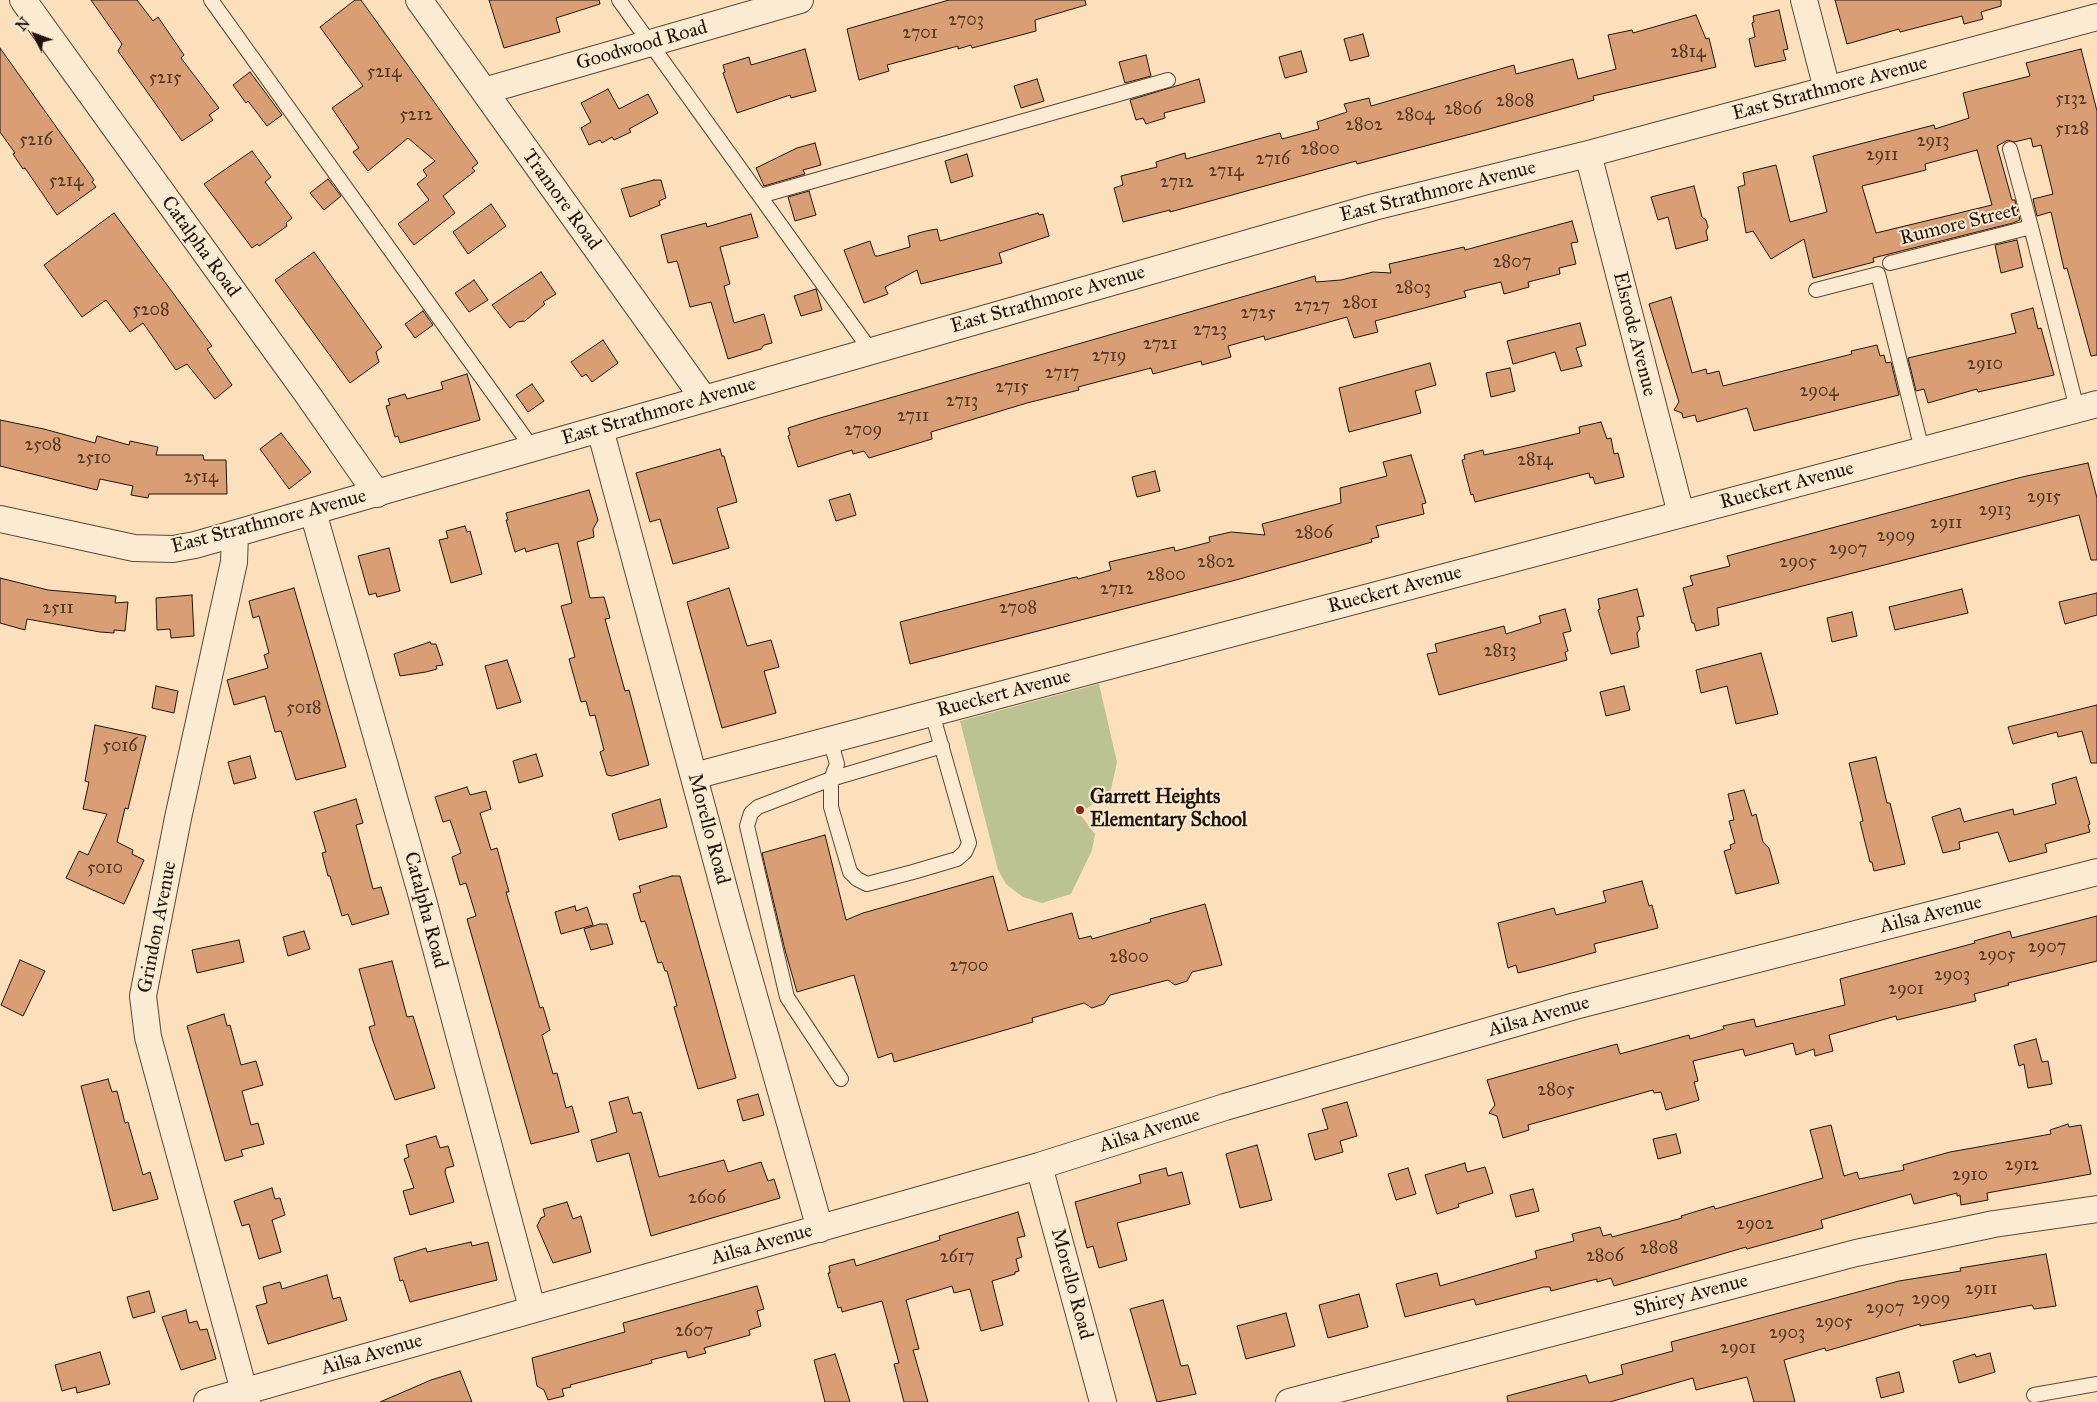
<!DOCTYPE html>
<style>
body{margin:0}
#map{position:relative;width:2097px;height:1402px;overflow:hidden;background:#fbe0bb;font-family:"IM FELL Great Primer",serif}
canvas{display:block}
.north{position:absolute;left:10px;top:10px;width:50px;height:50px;-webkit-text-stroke:4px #fcebd3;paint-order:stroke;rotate:312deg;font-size:14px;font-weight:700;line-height:20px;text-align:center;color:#20150a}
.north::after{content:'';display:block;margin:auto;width:18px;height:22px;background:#20150a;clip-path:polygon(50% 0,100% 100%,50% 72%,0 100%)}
</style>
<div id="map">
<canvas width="2097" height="1402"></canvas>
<div class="north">N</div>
</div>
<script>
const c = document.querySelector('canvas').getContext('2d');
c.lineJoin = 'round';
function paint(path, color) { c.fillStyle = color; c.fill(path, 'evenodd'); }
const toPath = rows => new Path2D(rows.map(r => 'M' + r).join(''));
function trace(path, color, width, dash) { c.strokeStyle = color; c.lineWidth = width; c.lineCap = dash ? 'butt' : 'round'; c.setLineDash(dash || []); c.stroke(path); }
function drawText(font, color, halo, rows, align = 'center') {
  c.font = font + ' "IM FELL Great Primer",serif'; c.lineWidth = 4; c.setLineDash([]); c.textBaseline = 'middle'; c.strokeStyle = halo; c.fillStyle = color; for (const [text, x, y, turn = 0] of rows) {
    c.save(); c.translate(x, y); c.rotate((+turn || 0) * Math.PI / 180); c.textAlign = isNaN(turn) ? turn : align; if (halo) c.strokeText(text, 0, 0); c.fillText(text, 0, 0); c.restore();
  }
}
paint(toPath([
 [1099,684,1117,762,1110,794,1079,813,1095,834,1092,850,1071,894,1042,903,1023,897,1006,884,998,870,960,721]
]), '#bbc393');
const building = toPath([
 [91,0,137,0,153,21,158,17,184,55,181,58,219,108,209,115,213,120,182,141,118,51,122,44,91,0],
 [355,0,361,0,478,163,472,168,475,171,443,196,455,213,414,245,398,224,429,200,417,184,427,176,423,170,435,161,408,138,368,171,353,152,359,148,332,108,363,86,320,27,355,0],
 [489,0,599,0,600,4,556,18,560,32,504,48,489,0],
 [949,0,1085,0,1086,5,1035,20,1036,31,972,48,971,45,958,49,958,46,887,65,889,71,859,80,847,29,949,0],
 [1835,0,2001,0,2001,6,1981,12,1983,19,1964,24,1962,16,1900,32,1899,29,1847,44,1835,0],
 [1779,10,1788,49,1783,50,1786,60,1755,67,1749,39,1755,37,1752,23,1754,22,1753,16,1779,10],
 [1696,15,1706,39,1709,38,1716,67,1593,96,1594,100,1482,131,1357,164,1356,161,1170,212,1170,210,1123,222,1114,188,1123,185,1121,176,1157,167,1156,162,1185,153,1186,159,1280,133,1282,139,1319,129,1317,122,1347,112,1344,104,1369,98,1371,106,1514,65,1516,74,1573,59,1578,79,1616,69,1608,35,1632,30,1633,33,1696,15],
 [1363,34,1369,56,1350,61,1344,39,1363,34],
 [0,48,94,180,92,182,96,187,57,215,25,168,23,169,13,154,15,153,0,132,0,48],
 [805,49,816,91,791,98,790,95,737,113,723,73,725,72,723,65,749,57,751,65,805,49],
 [2081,49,2097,111,2097,355,2091,356,2067,268,2064,269,2051,212,2037,216,2033,199,2053,194,2041,145,2033,147,2031,138,2014,142,2008,140,1997,146,2012,200,2015,200,2020,220,2013,223,1873,258,1874,262,1813,278,1804,239,1771,259,1753,231,1746,233,1738,187,1745,185,1743,173,1776,165,1790,222,1827,212,1813,156,1934,125,1935,129,1969,118,1963,93,2030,76,2026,63,2081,49],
 [1977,150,1992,205,1876,233,1862,186,1926,170,1925,164,1977,150],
 [1301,51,1307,72,1285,78,1279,57,1301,51],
 [1146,55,1151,76,1125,83,1119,62,1146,55],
 [250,72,282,115,267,126,248,101,246,103,233,85,250,72],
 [1037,79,1044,101,1021,108,1014,86,1037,79],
 [1199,79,1205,102,1164,113,1165,118,1146,124,1143,118,1136,120,1130,100,1199,79],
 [608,89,619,109,648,94,658,113,629,129,631,132,614,140,612,137,602,143,600,140,589,145,581,128,591,122,581,103,608,89],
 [815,143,821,165,803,170,805,174,764,186,756,168,797,148,815,143],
 [252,151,271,177,265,182,292,218,286,223,287,226,259,246,257,244,252,248,204,184,252,151],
 [967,154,973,176,951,183,945,161,967,154],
 [328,179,341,196,324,210,310,193,328,179],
 [654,180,661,180,666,198,659,201,660,205,630,217,621,189,654,180],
 [1694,186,1702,217,1706,220,1708,227,1706,231,1708,240,1676,249,1668,217,1658,220,1651,197,1694,186],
 [809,191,816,215,795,221,788,197,809,191],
 [491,204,506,226,468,254,453,232,491,204],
 [114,213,212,346,207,349,232,385,215,399,187,364,176,370,143,323,130,332,106,300,82,317,44,265,114,213],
 [1038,213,1039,215,1043,214,1049,236,999,253,1002,263,921,284,917,270,885,287,888,294,864,303,844,250,870,241,875,256,878,256,910,247,908,236,926,231,937,229,940,241,1038,213],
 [751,214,758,237,720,247,730,284,724,286,734,323,764,314,772,343,764,345,761,349,728,359,711,302,690,307,677,261,668,263,661,235,706,223,707,227,751,214],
 [1572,221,1578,242,1571,243,1576,264,1559,268,1560,274,1528,282,1529,287,1504,294,1501,282,1464,291,1466,297,1375,321,1378,332,1354,338,1347,317,1265,340,1264,336,1228,346,1231,357,1202,365,1201,361,1153,374,1151,368,1078,387,1079,390,1027,403,931,432,932,439,869,458,864,451,853,454,852,450,798,467,788,436,790,435,788,428,820,418,1315,276,1316,282,1341,280,1373,272,1391,273,1389,264,1464,247,1465,250,1572,221],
 [2017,240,2023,267,2001,273,1995,245,2017,240],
 [314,252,382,347,376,352,379,362,350,383,275,280,314,252],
 [541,272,556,294,543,302,545,304,525,321,517,322,510,328,492,305,541,272],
 [474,280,488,300,469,312,455,293,474,280],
 [816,289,822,310,801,316,794,296,816,289],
 [1671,297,1692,373,1706,369,1707,374,1719,371,1723,386,1852,354,1851,351,1877,345,1880,356,1884,355,1886,363,1891,362,1899,395,1754,431,1747,408,1697,422,1695,415,1683,418,1682,413,1674,410,1679,402,1649,304,1671,297],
 [2033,308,2038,329,2041,328,2054,375,1978,392,1977,389,1928,403,1924,389,1916,391,1908,358,2016,333,2011,314,2033,308],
 [423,311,433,325,415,338,405,324,423,311],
 [1580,323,1586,345,1576,348,1582,366,1561,371,1555,352,1513,364,1507,341,1580,323],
 [603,340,618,363,592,382,586,374,582,377,571,362,603,340],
 [1430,363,1436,385,1415,391,1421,413,1349,432,1339,388,1430,363],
 [1510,368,1515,391,1491,397,1486,373,1510,368],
 [467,374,480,420,400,443,398,436,395,437,386,406,390,405,388,399,405,394,407,399,443,389,441,382,467,374],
 [532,384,544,401,528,412,516,395,532,384],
 [0,420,44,429,95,443,97,436,129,445,130,441,158,447,156,455,203,455,204,460,226,460,227,494,149,494,148,498,131,495,133,486,100,479,97,490,0,466,0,420],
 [1601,422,1607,439,1611,438,1614,454,1618,453,1624,477,1595,484,1593,477,1590,478,1589,473,1475,502,1473,494,1471,495,1462,460,1465,459,1464,455,1483,450,1484,455,1521,447,1580,433,1579,427,1601,422],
 [281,433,311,472,289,489,260,449,281,433],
 [720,449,722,456,724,456,737,502,717,508,729,548,673,564,660,519,650,522,636,473,720,449],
 [1411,455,1426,503,1422,504,1424,514,1376,526,1379,537,1371,539,1372,542,1236,580,910,664,900,622,1072,578,1077,577,1078,579,1111,570,1109,562,1174,547,1175,551,1210,542,1209,537,1231,532,1265,535,1262,524,1341,503,1340,488,1387,476,1383,462,1411,455],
 [2088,463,2097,498,2097,560,2091,560,2079,515,1717,608,1719,625,1696,631,1694,623,1692,623,1683,588,1693,585,1690,576,1730,566,1727,556,2022,477,2088,463],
 [1155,471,1160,491,1137,497,1132,477,1155,471],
 [589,490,598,520,593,529,594,537,577,542,590,598,604,597,610,618,605,619,625,691,629,690,649,765,612,776,607,775,600,752,604,750,595,715,590,716,586,701,581,702,569,659,575,657,561,606,572,603,558,543,526,552,525,548,515,552,506,520,508,520,506,513,589,490],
 [850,494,856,515,836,521,829,500,850,494],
 [465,526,467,532,470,531,482,574,451,583,439,540,448,538,446,531,465,526],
 [389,548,400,591,377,597,376,593,369,595,358,556,389,548],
 [0,578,48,590,116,596,115,603,128,602,125,631,114,630,114,633,100,632,27,619,25,630,0,623,0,578],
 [294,588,346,767,296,780,281,731,275,732,265,696,234,705,227,680,268,668,264,655,269,653,259,616,253,618,249,601,294,588],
 [729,588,747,646,771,640,779,667,764,671,776,713,722,728,687,602,729,588],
 [1637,589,1644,616,1637,617,1640,629,1637,633,1639,647,1611,654,1598,610,1600,609,1598,599,1637,589],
 [1962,589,1968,613,1895,630,1889,607,1962,589],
 [2097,593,2097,615,2065,624,2059,602,2097,593],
 [192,595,194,636,171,638,170,629,157,630,156,598,192,595],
 [1565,609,1571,631,1563,633,1568,651,1565,652,1567,660,1439,695,1427,654,1437,652,1435,644,1504,626,1506,634,1541,623,1539,616,1565,609],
 [1852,612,1857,636,1832,642,1827,618,1852,612],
 [430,642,431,644,436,644,443,665,436,666,437,669,426,672,400,676,394,654,430,642],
 [1761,653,1778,714,1736,724,1727,686,1701,693,1696,670,1761,653],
 [507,660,521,702,497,709,485,666,507,660],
 [156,686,178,691,174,713,152,708,156,686],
 [1624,686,1630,710,1606,716,1600,692,1624,686],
 [2097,705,2097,763,2091,763,2082,731,2058,737,2057,732,2013,744,2008,727,2097,705],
 [95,725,146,736,128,809,125,808,117,842,133,850,132,854,144,860,124,904,66,878,79,851,88,855,107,814,83,809,89,782,85,781,95,725],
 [536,754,543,776,519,783,513,761,536,754],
 [250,756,256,778,234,784,228,762,250,756],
 [1876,757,1887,803,1890,803,1905,864,1874,871,1872,862,1870,862,1860,822,1863,821,1849,763,1876,757],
 [2076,777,2090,824,2088,825,2090,832,2045,844,2047,852,2009,862,1998,832,1959,842,1960,849,1943,853,1932,817,1960,808,1964,822,2013,809,2014,815,2056,804,2052,784,2076,777],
 [467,787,470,795,486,791,491,809,480,813,491,850,497,848,509,892,506,892,540,1008,543,1007,550,1030,542,1035,553,1074,557,1073,566,1108,572,1106,579,1132,531,1144,467,919,476,916,466,883,460,885,452,857,461,853,450,820,443,822,435,797,467,787],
 [1744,790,1752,816,1756,814,1763,842,1769,848,1779,883,1736,894,1724,851,1731,849,1730,845,1735,843,1729,821,1734,820,1728,794,1744,790],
 [356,799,363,823,356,825,373,889,381,887,389,914,352,925,348,914,342,916,330,876,328,876,322,853,326,852,314,812,356,799],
 [660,799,667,827,619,840,612,814,660,799],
 [825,835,846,920,863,913,993,876,1008,931,1072,913,1079,939,1091,936,1092,939,1151,922,1150,919,1205,904,1222,965,1192,972,1187,981,1175,985,1168,980,1110,995,1104,1004,1092,1008,1084,1003,1032,1018,1033,1022,894,1062,892,1053,878,1058,854,975,797,992,785,950,762,853,825,835],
 [672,876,680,876,736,1078,698,1089,674,1007,677,1006,667,971,665,971,662,962,658,963,645,921,641,922,633,894,641,892,639,886,672,876],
 [1642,881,1649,906,1652,905,1658,928,1594,944,1596,952,1553,964,1518,973,1516,965,1508,968,1498,923,1554,908,1556,915,1606,902,1603,891,1642,881],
 [575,906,576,911,587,907,593,925,561,934,555,912,575,906],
 [2097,916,2097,961,2008,983,2009,985,1974,994,1976,1001,1897,1020,1896,1016,1829,1035,1833,1051,1815,1056,1814,1049,1796,1055,1793,1043,1745,1056,1743,1049,1693,1061,1698,1081,1694,1082,1699,1100,1666,1110,1661,1092,1654,1093,1653,1090,1528,1125,1529,1130,1503,1138,1497,1116,1489,1113,1495,1105,1487,1080,1617,1044,1620,1054,1689,1035,1690,1039,1724,1029,1723,1026,1754,1019,1756,1027,1845,1005,1840,979,1975,943,1974,941,2010,931,2012,938,2097,916],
 [600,924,607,924,613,944,591,950,584,929,600,924],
 [304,931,310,949,288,956,283,937,304,931],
 [239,940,244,962,197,973,192,950,239,940],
 [20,960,45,971,23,1016,1,1005,20,960],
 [392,961,407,1017,413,1016,435,1088,395,1100,373,1041,369,1027,375,1025,359,969,392,961],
 [224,1014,227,1026,230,1025,241,1065,256,1061,263,1085,242,1091,251,1125,258,1123,264,1144,241,1150,243,1156,225,1161,187,1026,224,1014],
 [2036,1039,2042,1062,2048,1061,2052,1084,2028,1088,2024,1064,2019,1066,2014,1045,2036,1039],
 [108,1079,112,1092,117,1091,125,1123,128,1122,143,1175,150,1172,158,1199,113,1211,81,1086,108,1079],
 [758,1094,764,1115,743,1121,737,1100,758,1094],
 [628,1097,633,1114,641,1112,659,1177,724,1160,728,1172,761,1162,768,1181,774,1179,780,1198,651,1236,629,1153,597,1162,591,1140,617,1132,609,1102,628,1097],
 [1347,1102,1357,1136,1340,1141,1343,1152,1315,1160,1308,1134,1328,1129,1322,1109,1347,1102],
 [2068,1124,2069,1127,2081,1125,2091,1174,1987,1193,1988,1200,1961,1205,1960,1195,1957,1196,1957,1193,1914,1204,1911,1194,1821,1220,1823,1228,1747,1249,1746,1247,1614,1286,1611,1278,1597,1282,1597,1279,1551,1291,1550,1287,1544,1287,1476,1305,1474,1299,1405,1317,1396,1284,1437,1273,1440,1286,1537,1258,1535,1251,1574,1241,1572,1234,1600,1227,1603,1236,1611,1234,1612,1237,1682,1218,1681,1216,1714,1206,1715,1209,1823,1178,1810,1130,1831,1125,1844,1176,1857,1172,1859,1179,1904,1170,1903,1165,1950,1152,2051,1134,2050,1130,2068,1124],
 [1676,1134,1681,1153,1658,1159,1653,1139,1676,1134],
 [436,1136,440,1148,448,1146,454,1166,446,1168,445,1172,454,1202,410,1215,403,1191,414,1188,404,1159,409,1157,406,1145,436,1136],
 [1257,1145,1272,1200,1240,1208,1226,1154,1257,1145],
 [1465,1163,1467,1172,1485,1167,1493,1193,1458,1204,1459,1207,1437,1214,1425,1175,1465,1163],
 [1166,1168,1168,1176,1182,1172,1190,1204,1117,1223,1127,1260,1099,1268,1093,1246,1087,1248,1075,1202,1141,1183,1139,1175,1166,1168],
 [1408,1168,1416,1194,1396,1200,1388,1174,1408,1168],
 [272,1188,275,1199,280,1198,285,1215,272,1220,281,1252,259,1259,249,1224,242,1226,234,1201,272,1188],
 [1533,1189,1539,1211,1516,1217,1510,1195,1533,1189],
 [567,1202,573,1219,581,1216,591,1252,553,1263,537,1226,541,1218,545,1216,543,1209,567,1202],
 [1018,1212,1025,1236,1017,1238,1022,1257,1016,1259,1019,1271,1015,1272,1015,1274,992,1281,1003,1325,981,1331,970,1289,954,1293,952,1286,906,1300,919,1349,913,1350,928,1402,904,1402,894,1364,899,1363,882,1301,842,1312,841,1307,838,1308,828,1273,830,1273,829,1266,854,1259,856,1266,940,1240,939,1236,1018,1212],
 [471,1242,472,1246,488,1242,497,1280,410,1302,403,1280,400,1281,394,1258,426,1248,427,1252,471,1242],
 [2046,1254,2056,1306,2034,1309,2032,1305,1920,1326,1920,1324,1826,1351,1825,1348,1784,1360,1795,1402,1754,1402,1747,1377,1696,1390,1693,1378,1610,1402,1508,1402,1507,1396,1586,1375,1589,1383,1623,1374,1621,1365,1673,1351,1671,1342,1899,1281,1961,1271,1960,1268,2046,1254],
 [327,1275,333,1299,340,1297,347,1320,268,1344,256,1306,267,1303,263,1287,280,1282,282,1289,327,1275],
 [757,1286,764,1309,757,1311,761,1326,749,1330,750,1335,704,1348,706,1353,688,1358,686,1351,651,1360,652,1363,570,1385,571,1387,562,1389,564,1396,548,1400,544,1390,537,1386,532,1358,625,1332,623,1323,757,1286],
 [149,1291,155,1312,133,1318,127,1297,149,1291],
 [1359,1294,1368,1327,1328,1338,1319,1305,1359,1294],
 [1163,1300,1181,1366,1188,1365,1196,1394,1157,1402,1130,1309,1163,1300],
 [186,1310,189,1323,197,1321,200,1330,207,1329,216,1359,181,1370,162,1317,186,1310],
 [1286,1313,1295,1346,1246,1359,1237,1326,1286,1313],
 [100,1352,110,1384,77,1393,76,1387,62,1391,55,1365,100,1352],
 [1990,1353,1995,1372,1959,1383,1953,1361,1975,1354,1976,1357,1990,1353],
 [835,1354,843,1379,850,1402,825,1402,814,1360,835,1354],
 [460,1371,472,1402,380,1402,431,1380,460,1371],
 [1899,1372,1904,1392,1881,1398,1876,1378,1899,1372]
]);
paint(building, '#d99e73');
trace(building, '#20150a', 1);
const lane = toPath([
 [211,0,533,449],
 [619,0,871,351],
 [2010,149,2031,227],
 [760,196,1168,80],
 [1890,263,2031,227,2077,409],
 [1816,290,1878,274,1922,450],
 [830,740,837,764,831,779,831,807,850,872,857,879,867,884,913,872,957,859,965,852,969,843,932,713],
 [841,1079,787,997,747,826,751,813,758,807,831,779,942,746],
 [2034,1395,2097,1384]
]);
const street = toPath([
 [23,0,308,395,377,494],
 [419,0,704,399],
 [1804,0,1827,89],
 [484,91,800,0],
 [1588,154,1681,514],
 [600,429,733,922,820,1229],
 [313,512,423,900,532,1308],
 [0,519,134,548,173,549,195,545,1374,207,1588,154,2097,17],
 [235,534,234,562,178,818,143,996,148,1037,247,1402],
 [694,776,2097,404],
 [1039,1166,1103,1402],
 [207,1402,1039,1166,1225,1107,1575,1006,2097,872],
 [1289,1402,1856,1253,1994,1224,2097,1209]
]);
trace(lane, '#574836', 16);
trace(street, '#574836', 28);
trace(lane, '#fcebd3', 14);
trace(street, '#fcebd3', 26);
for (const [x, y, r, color] of [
 [1080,810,5,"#8f2418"]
]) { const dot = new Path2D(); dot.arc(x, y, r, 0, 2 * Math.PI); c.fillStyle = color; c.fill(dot); trace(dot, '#fcebd3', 2); }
drawText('18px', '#4e3724', null, [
 ["2703",966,21],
 ["2701",920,34],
 ["2814",1688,53],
 ["5214",384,73],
 ["5215",165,79],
 ["5132",2071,100],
 ["2808",1515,102],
 ["2806",1463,110],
 ["5212",416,116],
 ["2804",1415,116],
 ["2802",1364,126],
 ["5128",2072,130],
 ["5216",36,141],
 ["2913",1933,142],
 ["2800",1320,150],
 ["2911",1882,156],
 ["2716",1273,160],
 ["2714",1226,172],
 ["5214",66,182],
 ["2712",1177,183],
 ["2807",1512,263],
 ["2803",1413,289],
 ["2801",1360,304],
 ["2727",1312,307],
 ["5208",151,311],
 ["2725",1258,314],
 ["2723",1210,331],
 ["2721",1160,345],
 ["2719",1109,357],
 ["2910",1985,365],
 ["2717",1062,374],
 ["2715",1012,388],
 ["2904",1819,392],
 ["2713",962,402],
 ["2711",913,417],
 ["2709",863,431],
 ["2508",43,446],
 ["2510",94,459],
 ["2814",1535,461],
 ["2514",201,478],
 ["2915",2044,498],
 ["2913",1995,511],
 ["2911",1946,524],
 ["2806",1314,534],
 ["2909",1896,537],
 ["2907",1848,550],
 ["2802",1216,563],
 ["2905",1798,563],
 ["2800",1166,576],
 ["2712",1117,590],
 ["2511",58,609],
 ["2708",1018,609],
 ["2813",1500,652],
 ["5018",304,709],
 ["5016",120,747],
 ["5010",105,869],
 ["2907",2047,948],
 ["2905",1997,956],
 ["2800",1129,958],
 ["2700",969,967],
 ["2903",1952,976],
 ["2901",1906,990],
 ["2805",1556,1091],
 ["2912",2022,1166],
 ["2910",1970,1176],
 ["2606",707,1199],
 ["2902",1755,1225],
 ["2808",1659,1249],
 ["2806",1605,1257],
 ["2617",957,1258],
 ["2911",1981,1290],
 ["2909",1931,1300],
 ["2907",1885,1309],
 ["2905",1834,1323],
 ["2607",694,1332],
 ["2903",1787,1334],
 ["2901",1738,1349]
]);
drawText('20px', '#20150a', '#fcebd3', [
 ["Goodwood Road",642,46,-16],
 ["East Strathmore Avenue",1830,89,-15],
 ["East Strathmore Avenue",1438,192,-14],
 ["Tramore Road",561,200,54],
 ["Rumore Street",1959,225,-14],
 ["Catalpha Road",200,247,54],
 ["East Strathmore Avenue",1048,300,-16],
 ["Elsrode Avenue",1634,334,76],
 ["East Strathmore Avenue",659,412,-16],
 ["Rueckert Avenue",1787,486,-15],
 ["East Strathmore Avenue",269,522,-15],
 ["Rueckert Avenue",1395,590,-15],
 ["Rueckert Avenue",1004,694,-15],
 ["Morello Road",708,829,75],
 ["Catalpha Road",425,910,75],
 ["Ailsa Avenue",1931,915,-14],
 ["Grindon Avenue",158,927,-79],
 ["Ailsa Avenue",1539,1017,-16],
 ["Ailsa Avenue",1150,1131,-18],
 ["Ailsa Avenue",762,1245,-16],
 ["Morello Road",1071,1284,75],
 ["Shirey Avenue",1691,1296,-15],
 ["Ailsa Avenue",372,1355,-16]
]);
drawText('bold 20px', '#20150a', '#fcebd3', [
 ["Garrett Heights",1090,798],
 ["Elementary School",1090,821]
], 'left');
</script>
